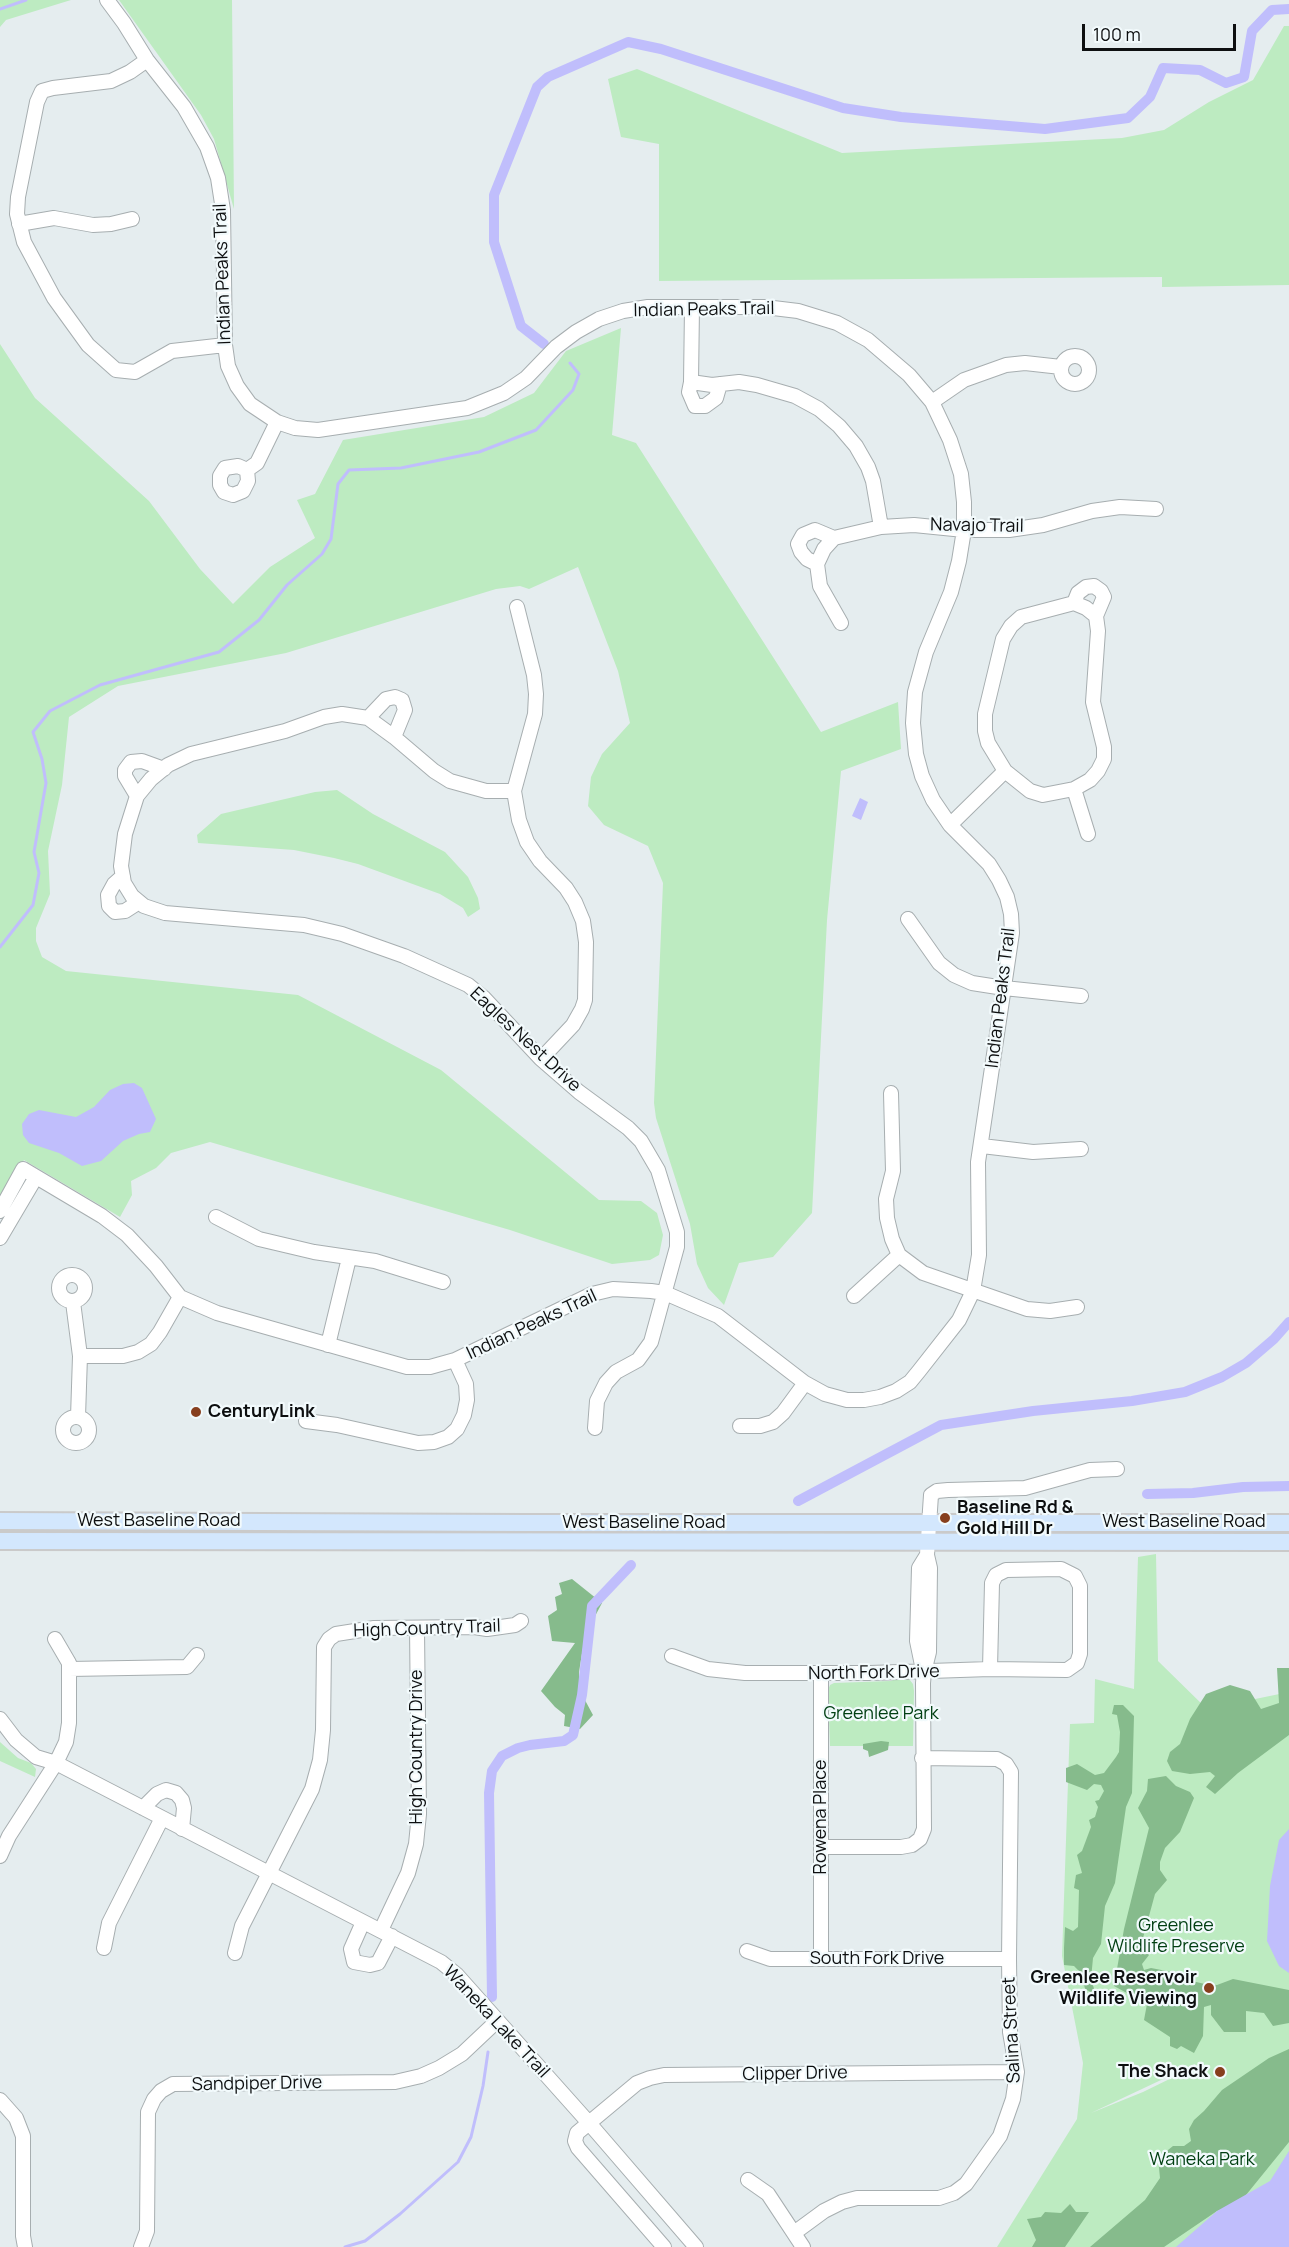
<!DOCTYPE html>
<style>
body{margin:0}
#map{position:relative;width:1289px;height:2247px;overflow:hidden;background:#e5edef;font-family:Manrope,sans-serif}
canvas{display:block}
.scale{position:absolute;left:1082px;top:24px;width:154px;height:27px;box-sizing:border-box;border:3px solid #0d0f10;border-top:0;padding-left:8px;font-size:18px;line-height:21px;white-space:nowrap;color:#0d0f10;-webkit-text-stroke:4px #f2fafc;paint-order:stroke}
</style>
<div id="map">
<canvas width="1289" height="2247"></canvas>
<div class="scale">100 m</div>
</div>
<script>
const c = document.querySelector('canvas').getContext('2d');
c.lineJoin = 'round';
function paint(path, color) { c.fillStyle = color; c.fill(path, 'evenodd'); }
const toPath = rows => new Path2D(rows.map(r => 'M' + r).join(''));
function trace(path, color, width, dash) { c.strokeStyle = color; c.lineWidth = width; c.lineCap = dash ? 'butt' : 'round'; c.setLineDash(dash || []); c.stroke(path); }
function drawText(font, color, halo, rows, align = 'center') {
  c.font = font + ' Manrope,sans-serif'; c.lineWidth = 4.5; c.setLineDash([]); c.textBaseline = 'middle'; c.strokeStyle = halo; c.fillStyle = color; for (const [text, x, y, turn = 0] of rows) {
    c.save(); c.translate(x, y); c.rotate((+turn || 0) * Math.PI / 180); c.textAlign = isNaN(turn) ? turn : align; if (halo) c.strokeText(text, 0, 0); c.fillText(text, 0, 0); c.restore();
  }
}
paint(toPath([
 [0,0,71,0,6,20,0,27],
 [119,0,232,0,234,209,214,139,201,115],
 [1284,26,1289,26,1289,285,1162,287,1162,277,659,281,659,144,621,137,608,79,637,69,842,153,1122,138,1164,130,1209,102,1253,80],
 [621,328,612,435,636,443,821,732,898,702,901,749,841,771,827,920,812,1213,773,1257,739,1263,724,1305,708,1288,697,1264,690,1224,656,1118,654,1103,663,883,648,846,604,825,588,806,591,777,602,754,630,723,618,671,578,567,529,589,520,586,496,589,286,653,118,686,69,717,62,785,48,851,50,894,36,928,36,941,42,957,66,971,298,995,441,1070,599,1200,641,1201,657,1213,663,1235,659,1255,650,1260,612,1264,510,1230,210,1142,171,1153,156,1168,131,1181,132,1195,120,1217,24,1160,0,1202,0,344,35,398,149,501,200,569,233,604,270,567,315,538,297,500,315,494,343,440,484,417,534,393,566,351],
 [337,790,373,814,445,852,468,877,478,898,480,909,468,917,463,908,440,894,358,864,334,858,294,850,198,843,197,835,221,814,315,792],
 [1156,1554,1158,1661,1207,1709,1289,1692,1289,2247,997,2247,1077,2119,1083,2063,1062,1956,1070,1724,1094,1723,1095,1679,1134,1689,1138,1557],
 [1195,2064,1196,2066,1143,2092,1091,2113],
 [900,1678,909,1679,913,1684,914,1691,913,1746,830,1746,828,1690,830,1685,834,1683,890,1681],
 [0,1742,18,1758,31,1763,36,1769,35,1777,0,1761]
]), '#bdebc1');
paint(toPath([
 [572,1579,602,1603,585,1635,579,1672,579,1689,593,1715,580,1729,564,1726,565,1715,555,1707,541,1691,575,1643,552,1641,548,1616,557,1610,555,1597,562,1594,559,1583],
 [1277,1668,1289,1668,1289,1735,1238,1773,1215,1794,1206,1787,1215,1776,1210,1772,1190,1774,1172,1771,1167,1761,1170,1752,1180,1744,1190,1719,1206,1694,1230,1685,1250,1691,1261,1709,1279,1703],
 [1114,1705,1123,1705,1134,1716,1132,1793,1126,1807,1115,1883,1105,1906,1101,1944,1093,1958,1091,1979,1096,1995,1085,1989,1083,1980,1079,1979,1079,1971,1074,1966,1064,1965,1064,1948,1065,1927,1073,1931,1078,1927,1079,1890,1074,1888,1076,1875,1082,1873,1077,1855,1082,1851,1091,1827,1089,1820,1095,1817,1098,1807,1095,1801,1099,1800,1104,1791,1101,1785,1094,1784,1087,1790,1066,1782,1066,1768,1077,1764,1095,1775,1104,1773,1116,1757,1119,1752,1120,1732,1117,1715,1112,1714],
 [881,1741,889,1742,888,1750,869,1757,868,1751,863,1749,863,1744],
 [1166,1776,1176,1786,1190,1792,1194,1798,1180,1832,1165,1848,1160,1862,1160,1870,1167,1880,1155,1894,1143,1938,1149,1955,1142,1964,1144,1970,1151,1968,1177,1973,1183,1979,1205,1984,1217,1985,1233,1979,1289,1990,1289,2023,1273,2026,1264,2013,1246,2011,1246,2032,1224,2032,1211,2015,1211,2005,1204,2007,1203,2036,1194,2053,1181,2046,1177,2049,1170,2046,1170,2037,1144,2020,1147,2004,1114,1986,1124,1929,1149,1828,1138,1808,1147,1791,1148,1779],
 [1289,2049,1289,2142,1246,2195,1244,2202,1217,2211,1164,2247,1090,2247,1145,2200,1160,2178,1158,2158,1173,2146,1184,2146,1191,2141,1189,2129,1194,2120,1204,2111,1222,2090,1269,2058],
 [1070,2204,1076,2212,1089,2212,1065,2247,1032,2247,1036,2240,1027,2219,1041,2217,1045,2212,1061,2213]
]), '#86bb8c');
paint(toPath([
 [860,798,868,802,861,820,852,816],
 [134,1083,142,1088,156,1119,150,1132,139,1134,123,1141,101,1161,82,1166,59,1153,29,1143,23,1135,22,1124,29,1114,39,1110,76,1117,94,1107,110,1090,123,1084],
 [1289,1829,1289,1973,1279,1966,1267,1941,1270,1886,1279,1840],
 [1289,2151,1289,2247,1176,2247,1217,2211,1270,2181]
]), '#c0befc');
trace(toPath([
 [0,9,26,0],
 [0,947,33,905,39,873,34,852,46,783,42,759,33,732,50,711,100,685,219,652,259,620,287,585,322,554,331,539,338,484,349,470,401,468,479,452,536,430,573,390,579,374,570,363],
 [345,2247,365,2241,400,2214,458,2162,471,2137,483,2086,488,2052]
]), '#c0befc', 3);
trace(toPath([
 [544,344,521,326,494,242,494,195,537,87,548,77,628,42,661,49,843,108,901,117,1045,129,1128,118,1150,97,1163,68,1200,70,1226,83,1244,77,1252,31,1272,10,1289,9],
 [1147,1494,1193,1493,1243,1487,1289,1486],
 [798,1501,941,1425,1033,1411,1132,1401,1185,1392,1222,1377,1246,1363,1274,1339,1289,1322],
 [492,1997,489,1793,492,1771,502,1756,518,1748,530,1745,564,1741,573,1735,582,1695,592,1606,631,1565]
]), '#c0befc', 10);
const minor = toPath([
 [147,60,130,72,111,81,53,88,42,91,37,102,18,197,17,214,24,242,54,298,88,345,116,370,135,372,172,351,225,345],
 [19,224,54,218,93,225,111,224,132,219],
 [692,307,691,382,712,385,739,382,757,385,795,396,819,409,839,426,856,446,868,467,873,481,881,527],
 '1061 370a14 14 0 1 1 28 0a14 14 0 1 1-28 0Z',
 [691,382,689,392,695,406,705,406,716,398,720,384],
 [932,402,964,380,1006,365,1025,363,1061,367],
 [247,470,248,481,243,491,233,495,224,492,220,485,220,476,225,468,238,466,247,470,257,463,277,422],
 [817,564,807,559,801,552,798,544,803,535,815,530,834,538],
 [1074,603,1086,608,1096,616,1098,631,1093,702,1104,747,1104,759,1098,771,1090,780,1074,789,1043,795,1030,791,1005,771,988,743,985,731,985,714,1003,639,1011,626,1021,617,1074,603],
 [1074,603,1078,593,1086,587,1094,586,1101,591,1104,597,1096,616],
 [517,607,534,675,536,694,535,714,514,791,519,820,527,842,540,861,566,888,575,902,583,921,586,942,585,1000,582,1009,573,1025,541,1059],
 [841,623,820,586,817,564,824,549,834,538,881,527,914,525,964,530,1009,530,1043,525,1092,511,1120,507,1156,509],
 [368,718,386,699,395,697,402,700,405,710,394,737],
 [1074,789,1088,834],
 [514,791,486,791,450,781,434,771,394,737,368,718,342,714,324,717,285,731,191,754,168,765,151,779,137,796,125,834,121,866,124,883,132,896,144,906,165,913,304,925,342,934,404,956,468,985,484,998,541,1059,579,1092,628,1128,641,1141,658,1170,677,1232,677,1247,651,1342,638,1360,616,1372,606,1383,597,1401,595,1428],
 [137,796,125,776,125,770,131,762,142,761,164,769],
 [950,825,1005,771],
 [123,876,114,884,108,895,109,906,115,912,125,911,139,902],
 [908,919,939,963,954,975,972,983,1004,988,1081,996],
 [891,1093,893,1171,886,1199,887,1218,892,1239,899,1255,923,1273,1027,1309,1050,1311,1077,1307],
 [982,1146,1033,1152,1081,1149],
 [0,1211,23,1169,102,1216,127,1235,156,1266,180,1297,217,1313,407,1367,430,1367,455,1360,592,1294,613,1289,651,1291,665,1293,718,1316,805,1383,825,1394,847,1400,864,1400,880,1397,896,1391,910,1382,919,1371,959,1320,973,1291,979,1255,978,1162,1012,933,1011,914,1007,897,999,880,989,864,950,825,933,800,922,776,916,754,913,723,915,692,926,652,951,592,959,561,964,530,964,502,961,474,950,440,932,402,909,375,868,340,837,323,798,311,765,307,648,307,623,311,599,319,576,332,556,347,526,378,504,393,467,408,318,430,295,428,277,422,250,404,237,386,228,366,225,345,223,210,218,178,207,147,184,107,147,60,124,23,107,0],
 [216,1217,259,1239,314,1252,375,1261,443,1282],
 [0,1238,36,1177],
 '59 1288a13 13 0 1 1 26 0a13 13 0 1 1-26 0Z',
 [854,1296,899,1255],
 [73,1302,80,1356,78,1417],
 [328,1345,349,1258],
 [80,1356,123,1356,138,1352,151,1344,160,1332,180,1297],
 '63 1430a13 13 0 1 1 26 0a13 13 0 1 1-26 0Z',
 [306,1421,337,1425,418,1443,434,1442,448,1437,457,1429,464,1415,467,1400,466,1384,455,1360],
 [740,1426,760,1426,773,1422,783,1413,805,1383],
 [672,1656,708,1669,745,1673,870,1673,990,1669,1067,1670,1077,1663,1080,1654,1080,1586,1075,1576,1061,1569,1006,1570,996,1575,992,1583,990,1669],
 [69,1669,187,1667,197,1655],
 [923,1670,917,1641,919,1568,927,1555],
 [821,1674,821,1959],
 [0,1719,16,1740,36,1757,56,1763,441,1962,457,1975,589,2123,696,2247],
 [143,1808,157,1794,166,1790,176,1793,182,1800,184,1808,182,1829],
 [821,1847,901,1847,912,1845,920,1839,924,1829,923,1683,924,1672,929,1652,930,1568,927,1555,931,1495,937,1491,948,1490,1025,1488,1090,1470,1117,1469],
 [0,1856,9,1836,56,1763,66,1742,69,1723,69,1663,55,1639],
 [363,1922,351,1949,354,1962,370,1965,378,1963,392,1936],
 [381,1930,408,1873,416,1844,419,1814,417,1628],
 [104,1948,109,1923,162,1818],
 [747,1951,770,1959,1009,1959],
 [235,1953,242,1926,312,1789,320,1760,323,1730,324,1647,329,1639,336,1634,374,1628,474,1627,487,1629,515,1625,521,1621],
 [0,2100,16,2118,23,2136,23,2236,25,2247],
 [748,2180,768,2194,803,2247],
 [794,2233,824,2211,842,2202,857,2198,939,2198,954,2193,966,2184,1000,2136,1013,2099,1017,2072,1010,2032,1009,1959,1011,1772,1006,1764,997,1759,922,1758],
 [141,2247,147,2231,148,2112,154,2099,161,2091,173,2084,395,2082,421,2076,439,2068,462,2054,497,2021],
 [664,2247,578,2148,575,2141,577,2133,637,2083,650,2078,664,2075,1017,2072]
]);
const major = toPath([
 [0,1521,524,1523,1289,1523],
 [0,1541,1289,1542]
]);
trace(minor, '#a7aeb0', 16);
trace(major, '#cacaca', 20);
trace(minor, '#fff', 14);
trace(major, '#d3e7fd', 16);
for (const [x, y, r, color] of [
 [196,1412,6,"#873f1e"],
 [945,1518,6,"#873f1e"],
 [1209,1988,6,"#873f1e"],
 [1220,2072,6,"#873f1e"]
]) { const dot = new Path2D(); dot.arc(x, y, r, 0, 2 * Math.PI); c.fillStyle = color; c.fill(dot); trace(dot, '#f2fafc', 2); }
drawText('18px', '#0d0f10', '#f2fafc', [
 ["Indian Peaks Trail",223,274,-92],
 ["Indian Peaks Trail",704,310,-1],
 ["Navajo Trail",977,526,1],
 ["Indian Peaks Trail",1001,998,-83],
 ["Eagles Nest Drive",525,1040,43],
 ["Indian Peaks Trail",532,1325,-25],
 ["West Baseline Road",159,1521],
 ["West Baseline Road",1184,1522],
 ["West Baseline Road",644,1523],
 ["High Country Trail",427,1629,-2],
 ["North Fork Drive",874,1673,-1],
 ["High Country Drive",417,1747,-90],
 ["Rowena Place",821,1817,-90],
 ["South Fork Drive",877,1959],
 ["Waneka Lake Trail",496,2022,47],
 ["Salina Street",1012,2030,-93],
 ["Clipper Drive",795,2074,-1],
 ["Sandpiper Drive",257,2084,-1]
]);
drawText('bold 18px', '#0d0f10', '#f2fafc', [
 ["CenturyLink",208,1412],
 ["Baseline Rd &",957,1508],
 ["Gold Hill Dr",957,1529],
 ["Greenlee Reservoir",1197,1978,"right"],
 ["Wildlife Viewing",1197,1999,"right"],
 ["The Shack",1208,2072,"right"]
], 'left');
drawText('18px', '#013f12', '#f2fafc', [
 ["Greenlee Park",881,1714],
 ["Greenlee",1176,1926],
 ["Wildlife Preserve",1176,1947],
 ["Waneka Park",1202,2160]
]);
</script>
